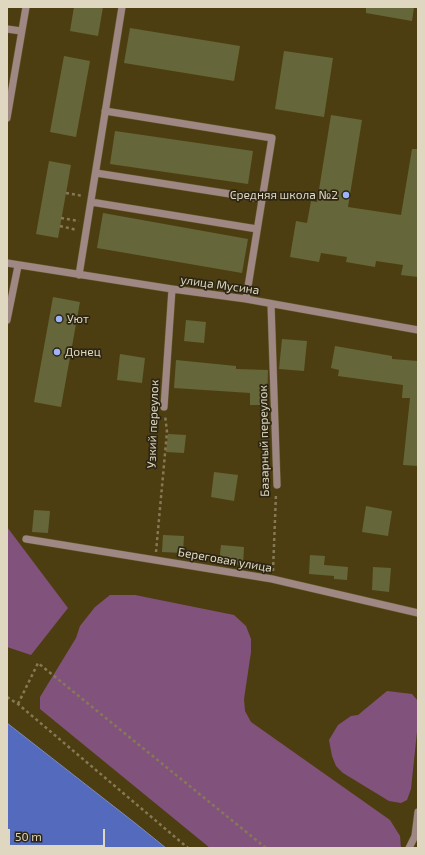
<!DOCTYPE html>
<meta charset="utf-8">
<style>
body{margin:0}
#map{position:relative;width:425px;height:855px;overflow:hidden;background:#4d3e11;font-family:"Exo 2",sans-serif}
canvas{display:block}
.frame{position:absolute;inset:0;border:8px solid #dfd7c0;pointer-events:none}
.scale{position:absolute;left:8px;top:829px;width:97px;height:18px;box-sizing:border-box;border:2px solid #dfd7c0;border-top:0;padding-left:5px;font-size:12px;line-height:14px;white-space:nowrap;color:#dfd7c0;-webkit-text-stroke:3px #2d2613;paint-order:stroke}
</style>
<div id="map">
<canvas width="425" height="855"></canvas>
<div class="frame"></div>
<div class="scale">50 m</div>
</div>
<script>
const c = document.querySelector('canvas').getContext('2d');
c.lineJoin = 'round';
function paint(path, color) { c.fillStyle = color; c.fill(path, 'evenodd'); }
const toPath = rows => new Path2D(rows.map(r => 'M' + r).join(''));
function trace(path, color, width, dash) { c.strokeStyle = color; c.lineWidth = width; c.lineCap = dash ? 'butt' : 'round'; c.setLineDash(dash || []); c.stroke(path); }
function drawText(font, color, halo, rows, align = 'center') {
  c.font = font + ' "Exo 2",sans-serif'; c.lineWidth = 3.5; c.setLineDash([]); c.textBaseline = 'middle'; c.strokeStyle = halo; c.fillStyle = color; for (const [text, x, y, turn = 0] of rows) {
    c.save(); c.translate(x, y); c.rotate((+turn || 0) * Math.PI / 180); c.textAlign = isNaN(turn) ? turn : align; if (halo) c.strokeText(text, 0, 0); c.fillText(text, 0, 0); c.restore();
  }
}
paint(toPath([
 [7,527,68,608,31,655,7,647],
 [110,595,135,595,234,615,246,626,251,639,251,652,244,699,245,711,251,722,390,820,400,836,401,848,210,848,40,709,40,697,76,638,80,626,95,607],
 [387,691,412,694,418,701,418,722,411,789,407,800,401,803,389,801,343,773,336,766,332,756,329,740,338,725,351,716,358,715]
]), '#81537c');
const water = toPath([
 [7,723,135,823,166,848,7,848,7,723]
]);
paint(water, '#546abc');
trace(water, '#7e8bbd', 1);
paint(toPath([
 [74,7,103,7,98,36,70,31],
 [366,7,414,7,412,21,366,13],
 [130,28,240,46,234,81,124,63],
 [284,51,333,58,324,117,275,109],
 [64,56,90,61,76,137,50,132],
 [331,115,362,120,348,207,401,215,412,149,418,149,418,277,401,275,403,265,376,261,375,267,346,262,347,257,321,253,319,262,290,257,296,221,307,223,311,201,317,202],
 [115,131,253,151,248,184,110,164],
 [49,161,71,165,58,238,36,234],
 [103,213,248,239,242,273,97,248],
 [53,297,80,302,61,407,34,402],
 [186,320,206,322,204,343,184,341],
 [282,339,307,341,304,371,279,369],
 [335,346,392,356,392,359,418,361,418,466,403,465,410,398,402,398,403,385,338,376,339,370,331,368],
 [120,354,145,358,142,383,117,380],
 [176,360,236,366,236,369,268,370,267,405,250,405,250,393,174,388],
 [168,434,186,435,184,453,166,452],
 [214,472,238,475,234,501,211,497],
 [366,506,392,511,388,536,362,532],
 [34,510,50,511,48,533,32,532],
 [163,535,184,536,183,553,162,552],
 [221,545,244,547,243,565,219,563],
 [310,555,325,556,324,565,348,567,347,580,334,579,334,576,309,574],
 [373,567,391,568,389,592,372,590]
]), '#65673a');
const minor = toPath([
 [7,29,21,31],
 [105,111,272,138,246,299],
 [7,118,26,7],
 [96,173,262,199],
 [91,202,257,229],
 [7,263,172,289,246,299,418,330],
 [79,275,122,7],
 [271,304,277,485],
 [7,320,18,266],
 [164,407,172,289],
 [26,539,272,579,418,613],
 [409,848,415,836,418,812]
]);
trace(minor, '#675a30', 8);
trace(toPath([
 [66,193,83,196],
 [61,218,79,221],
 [60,226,77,230],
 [156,552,167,432,165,415],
 [273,571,276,494],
 [7,697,18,704,188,848],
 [18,704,38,663,266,848]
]), '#867955', 2.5, [3, 3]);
trace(minor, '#9f8883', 7);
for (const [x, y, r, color] of [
 [346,195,4,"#9db4fd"],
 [59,319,4,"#9db4fd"],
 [57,352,4,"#9db4fd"]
]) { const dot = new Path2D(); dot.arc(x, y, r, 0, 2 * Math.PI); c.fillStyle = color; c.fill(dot); trace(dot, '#2d2613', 1.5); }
drawText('12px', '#dfd7c0', '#2d2613', [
 ["Средняя школа №2",338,195,"right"],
 ["Уют",67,319],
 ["Донец",65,352]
], 'left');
drawText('12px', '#dfd7c0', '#2d2613', [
 ["улица Мусина",220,285,8],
 ["Узкий переулок",153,424,-88],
 ["Базарный переулок",264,441,-91],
 ["Береговая улица",225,560,10]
]);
</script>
